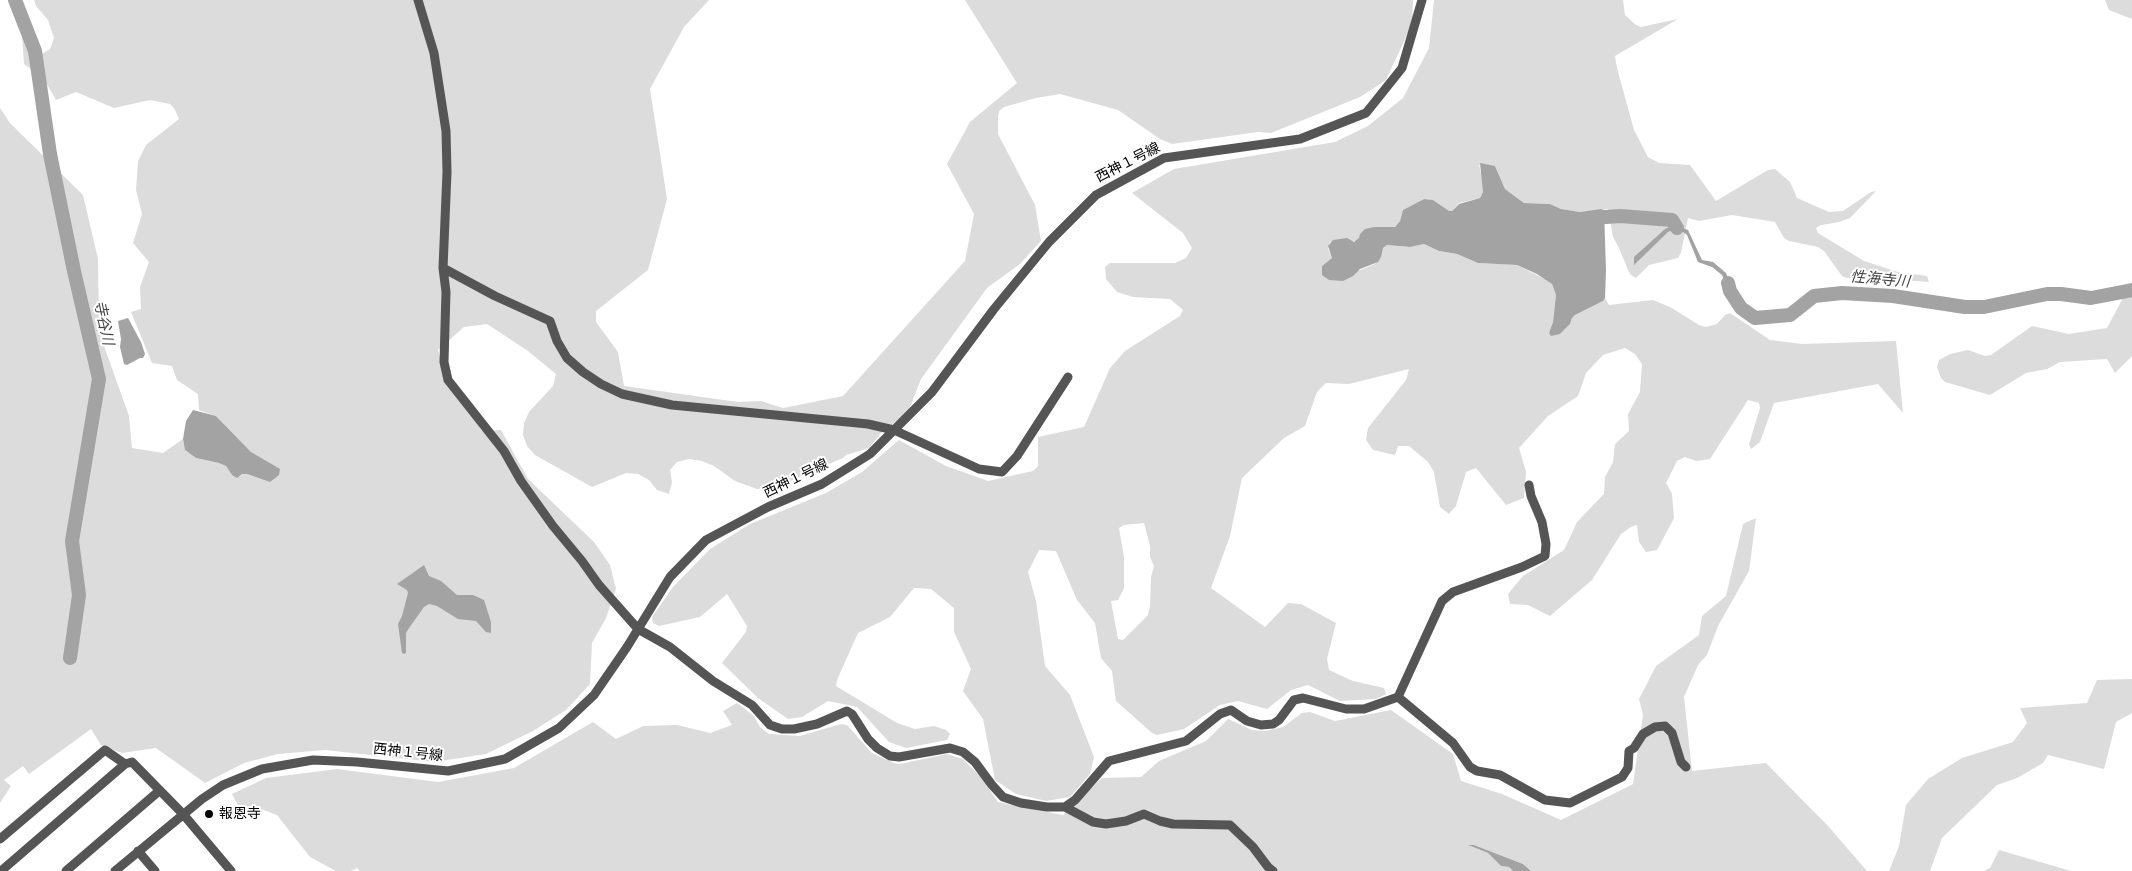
<!DOCTYPE html>
<meta charset="utf-8">
<style>
body{margin:0}
canvas{display:block;background:#fff}
</style>
<canvas width="2132" height="871"></canvas>
<script>
const c = document.querySelector('canvas').getContext('2d');
c.lineJoin = 'round';
function paint(path, color) { c.fillStyle = color; c.fill(path, 'evenodd'); }
const toPath = rows => new Path2D(rows.map(r => 'M' + r).join(''));
function trace(path, color, width, dash) { c.strokeStyle = color; c.lineWidth = width; c.lineCap = dash ? 'butt' : 'round'; c.setLineDash(dash || []); c.stroke(path); }
function drawText(font, color, halo, rows, align = 'center') {
  c.font = font + ' Signika,"Noto Sans JP",sans-serif'; c.lineWidth = 4; c.setLineDash([]); c.textBaseline = 'middle'; c.strokeStyle = halo; c.fillStyle = color; for (const [text, x, y, turn = 0] of rows) {
    c.save(); c.translate(x, y); c.rotate((+turn || 0) * Math.PI / 180); c.textAlign = isNaN(turn) ? turn : align; if (halo) c.strokeText(text, 0, 0); c.fillText(text, 0, 0); c.restore();
  }
}
paint(toPath([
 [34,0,709,0,684,27,650,89,667,199,648,270,596,311,596,322,618,352,624,386,738,402,761,401,783,408,843,396,965,261,974,214,947,164,970,122,1017,83,965,0,1413,0,1412,24,1386,80,1360,97,1271,133,1258,132,1172,144,1160,139,1118,110,1060,94,1036,98,1004,107,999,111,998,117,998,134,1035,205,1041,241,1020,264,987,288,921,379,908,412,881,433,869,448,846,455,843,458,781,485,757,489,735,481,714,466,702,461,689,459,677,462,670,470,672,482,669,494,657,490,649,480,638,474,626,473,592,487,535,455,527,446,523,435,524,423,529,412,553,386,556,374,528,351,487,324,464,327,438,350,444,374,482,431,501,430,528,479,594,542,610,565,616,589,606,618,592,643,590,684,566,710,533,731,486,754,434,762,325,750,278,754,244,763,205,783,156,748,122,753,101,745,91,729,29,774,23,766,4,780,11,786,0,803,0,108,10,123,83,195,98,259,99,332,129,416,132,448,163,453,183,439,185,450,196,458,219,463,226,466,232,475,247,474,270,482,263,460,251,452,216,416,199,410,198,394,177,380,172,366,152,363,131,312,141,309,140,287,149,262,133,243,142,214,136,190,138,161,146,145,179,119,174,108,170,104,150,100,114,108,76,92,56,100,44,79,24,64,22,34,32,31,40,55,50,49,54,38,48,20,36,6],
 [1434,0,1623,0,1625,15,1636,25,1641,27,1678,19,1615,56,1617,68,1634,130,1648,157,1659,163,1690,165,1716,201,1768,170,1775,169,1790,182,1797,198,1829,212,1843,211,1871,192,1876,191,1850,218,1839,222,1821,225,1816,228,1818,233,1864,261,1898,272,1927,276,1929,282,1903,280,1878,283,1860,278,1847,278,1842,276,1824,251,1818,247,1789,241,1784,238,1775,222,1732,215,1699,221,1688,218,1681,253,1678,258,1649,265,1636,278,1631,275,1628,270,1619,248,1613,237,1608,209,1580,212,1561,209,1550,204,1524,203,1505,189,1495,166,1479,165,1483,183,1483,192,1480,198,1459,203,1452,211,1448,211,1433,200,1424,199,1403,210,1400,221,1395,227,1374,227,1357,241,1330,242,1328,249,1332,258,1322,266,1329,280,1338,279,1375,264,1383,248,1387,245,1410,247,1424,244,1439,251,1457,254,1478,263,1517,265,1549,281,1552,284,1556,295,1553,322,1549,333,1560,334,1570,324,1572,318,1575,315,1603,301,1605,298,1609,305,1653,300,1670,307,1699,325,1706,327,1717,324,1725,315,1730,313,1770,340,1802,344,1896,341,1903,413,1878,384,1774,403,1760,442,1751,449,1749,444,1760,408,1759,403,1748,400,1710,459,1696,461,1685,457,1677,461,1666,483,1672,494,1674,518,1657,550,1646,552,1639,542,1637,525,1631,527,1621,534,1592,580,1550,616,1528,605,1510,604,1508,594,1523,576,1564,550,1577,522,1604,494,1605,477,1613,462,1615,444,1629,431,1628,414,1640,392,1642,364,1635,354,1625,348,1603,355,1586,373,1578,396,1548,416,1519,448,1526,472,1524,498,1506,505,1476,468,1466,472,1456,506,1449,514,1440,507,1434,472,1428,462,1409,446,1398,446,1395,455,1373,450,1366,440,1368,428,1406,380,1409,369,1349,384,1326,383,1317,392,1305,426,1284,438,1242,478,1230,536,1211,588,1265,627,1288,603,1301,604,1336,623,1327,659,1329,670,1353,681,1384,688,1386,694,1376,699,1340,701,1308,685,1291,690,1267,709,1238,701,1220,705,1184,729,1157,735,1152,733,1116,701,1112,671,1101,658,1095,623,1077,600,1056,551,1039,550,1028,572,1036,601,1045,666,1070,695,1094,757,1090,774,1070,797,1046,801,1016,794,995,780,983,719,963,691,971,669,954,632,954,608,931,589,914,588,890,617,858,633,837,680,836,686,897,723,915,729,934,726,946,730,950,734,947,740,906,748,889,742,857,707,828,701,802,717,788,719,758,698,722,663,746,632,747,626,727,594,700,617,659,626,653,623,652,617,673,587,710,549,750,524,826,493,862,472,899,440,946,466,988,481,1033,471,1038,466,1038,437,1084,427,1110,368,1125,351,1180,316,1183,310,1170,299,1133,297,1117,292,1106,279,1105,267,1110,263,1175,263,1186,258,1192,248,1183,233,1132,193,1174,169,1335,142,1368,126,1403,98,1429,48],
 [1144,523,1150,546,1150,557,1154,566,1151,577,1150,606,1148,615,1123,640,1118,639,1111,601,1118,600,1124,588,1124,557,1119,528,1124,525],
 [2105,0,2132,0,2132,19,2109,10],
 [2132,297,2132,356,2115,373,2107,359,2060,362,2047,369,2026,373,1990,395,1945,382,1941,378,1937,367,1939,360,1950,354,1968,350,1985,356,1991,355,2032,326,2069,334,2107,328,2123,298],
 [1756,518,1749,571,1718,626,1707,655,1698,665,1684,697,1692,771,1766,763,1828,826,1867,871,1531,871,1523,864,1474,845,1470,846,1488,853,1501,866,1509,867,1513,871,360,871,357,868,351,871,336,871,310,857,277,815,253,806,240,809,232,794,266,778,337,769,438,782,514,768,593,722,616,739,643,726,677,725,710,733,732,725,723,711,737,703,754,716,760,727,769,734,800,736,841,724,847,725,872,753,894,763,900,764,947,754,963,759,980,776,998,802,1063,815,1102,778,1141,777,1159,761,1206,741,1228,719,1252,730,1265,731,1283,727,1302,713,1310,712,1335,721,1391,710,1453,754,1461,781,1502,794,1561,820,1633,784,1643,715,1639,699,1656,666,1699,635,1702,616,1726,596,1743,524],
 [2132,679,2132,713,2116,722,2104,769,2048,755,2043,763,2017,778,1997,785,1942,838,1930,871,1889,871,1899,846,1906,805,1928,779,1962,758,2013,742,2027,723,2020,708,2087,703,2097,680],
 [1999,850,2071,871,1984,871,1990,868]
]), '#dcdcdc');
paint(toPath([
 [1480,163,1495,166,1505,189,1524,203,1550,204,1561,209,1580,212,1601,209,1604,210,1606,270,1605,298,1603,301,1575,315,1572,318,1570,324,1560,334,1551,336,1549,333,1553,322,1556,295,1552,284,1537,274,1517,265,1478,263,1457,254,1439,251,1424,244,1410,247,1387,245,1383,248,1381,257,1378,262,1360,269,1353,276,1343,281,1329,280,1322,275,1322,266,1332,258,1328,246,1333,240,1347,238,1354,242,1359,238,1360,234,1365,229,1374,227,1395,227,1400,221,1403,210,1424,199,1433,200,1449,211,1452,211,1459,204,1480,198,1483,192],
 [1674,225,1688,230,1702,260,1713,262,1726,273,1737,298,1732,300,1722,275,1712,267,1698,262,1687,235,1682,231,1672,230,1668,232,1634,265,1634,257,1665,229],
 [128,318,141,342,145,354,143,358,140,358,127,365,124,364,120,347,121,339,118,321],
 [193,410,216,416,251,452,280,469,279,475,270,482,247,474,242,474,237,478,232,475,226,466,219,463,196,458,185,450,183,439,186,421],
 [424,565,429,576,441,581,457,595,473,595,484,600,491,622,491,633,486,632,476,621,458,619,437,606,429,604,424,607,409,628,406,633,406,652,405,654,402,653,398,624,402,616,408,593,407,590,397,584],
 [1468,845,1474,845,1523,864,1531,871,1513,871,1509,867,1501,866,1488,853]
]), '#a3a3a3');
trace(toPath([
 [15,0,35,51,50,154,74,271,99,379,72,541,79,595,70,658],
 [1587,221,1592,218,1620,216,1672,220,1677,228],
 [1728,283,1730,291,1741,308,1755,318,1790,315,1814,296,1842,293,1893,296,1965,307,1984,307,2047,294,2061,294,2091,298,2132,290]
]), '#a3a3a3', 14);
trace(toPath([
 [418,0,434,53,446,131,447,172,443,268,446,292,444,362,448,380,504,451,521,481,553,526,582,561,599,585,638,629,670,647,713,681,752,705,770,725,782,729,794,729,817,724,847,711,852,714,868,739,877,748,890,756,899,757,950,748,963,752,975,762,992,785,1003,797,1021,803,1047,807,1065,807,1075,800,1109,761,1186,741,1220,714,1231,710,1247,721,1261,725,1273,724,1279,720,1294,700,1303,698,1346,709,1364,709,1398,697,1442,601,1453,592,1522,567,1545,556,1546,544,1542,522,1531,496,1529,485],
 [443,268,495,296,550,321,557,341,567,358,583,372,601,384,622,394,672,405,868,424,894,430,979,469,1002,472,1017,456,1068,377],
 [1398,697,1453,743,1470,767,1477,771,1500,775,1545,800,1570,803,1622,777,1628,768,1629,751,1634,748,1643,734,1655,727,1665,726,1672,733,1681,762,1686,767],
 [1065,807,1093,822,1106,824,1126,821,1144,814,1160,821,1173,824,1230,825,1253,847,1268,867,1273,871],
 [0,839,105,750,125,764,132,762,183,814,231,871],
 [138,851,155,871],
 [1,871,125,764],
 [66,871,159,791],
 [115,871,202,799,223,785,262,769,313,760,357,762,448,771,505,759,559,728,594,695,627,647,670,577,706,540,768,507,822,484,870,454,932,392,994,309,1049,242,1096,195,1164,158,1300,139,1366,113,1402,68,1422,0]
]), '#555', 9);
for (const [x, y, r, color] of [
 [209,814,5,"#000"]
]) { const dot = new Path2D(); dot.arc(x, y, r, 0, 2 * Math.PI); c.fillStyle = color; c.fill(dot); trace(dot, '#fff', 2); }
drawText('14px', '#000', '#fff', [
 ["西神１号線",1128,163,-27],
 ["西神１号線",796,479,-26],
 ["西神１号線",408,753,6]
]);
drawText('14px', '#000', '#fff', [
 ["報恩寺",219,814]
], 'left');
drawText('italic 15px', '#444', '#fff', [
 ["性海寺川",1880,280,5],
 ["寺谷川",103,323,78]
]);
</script>
